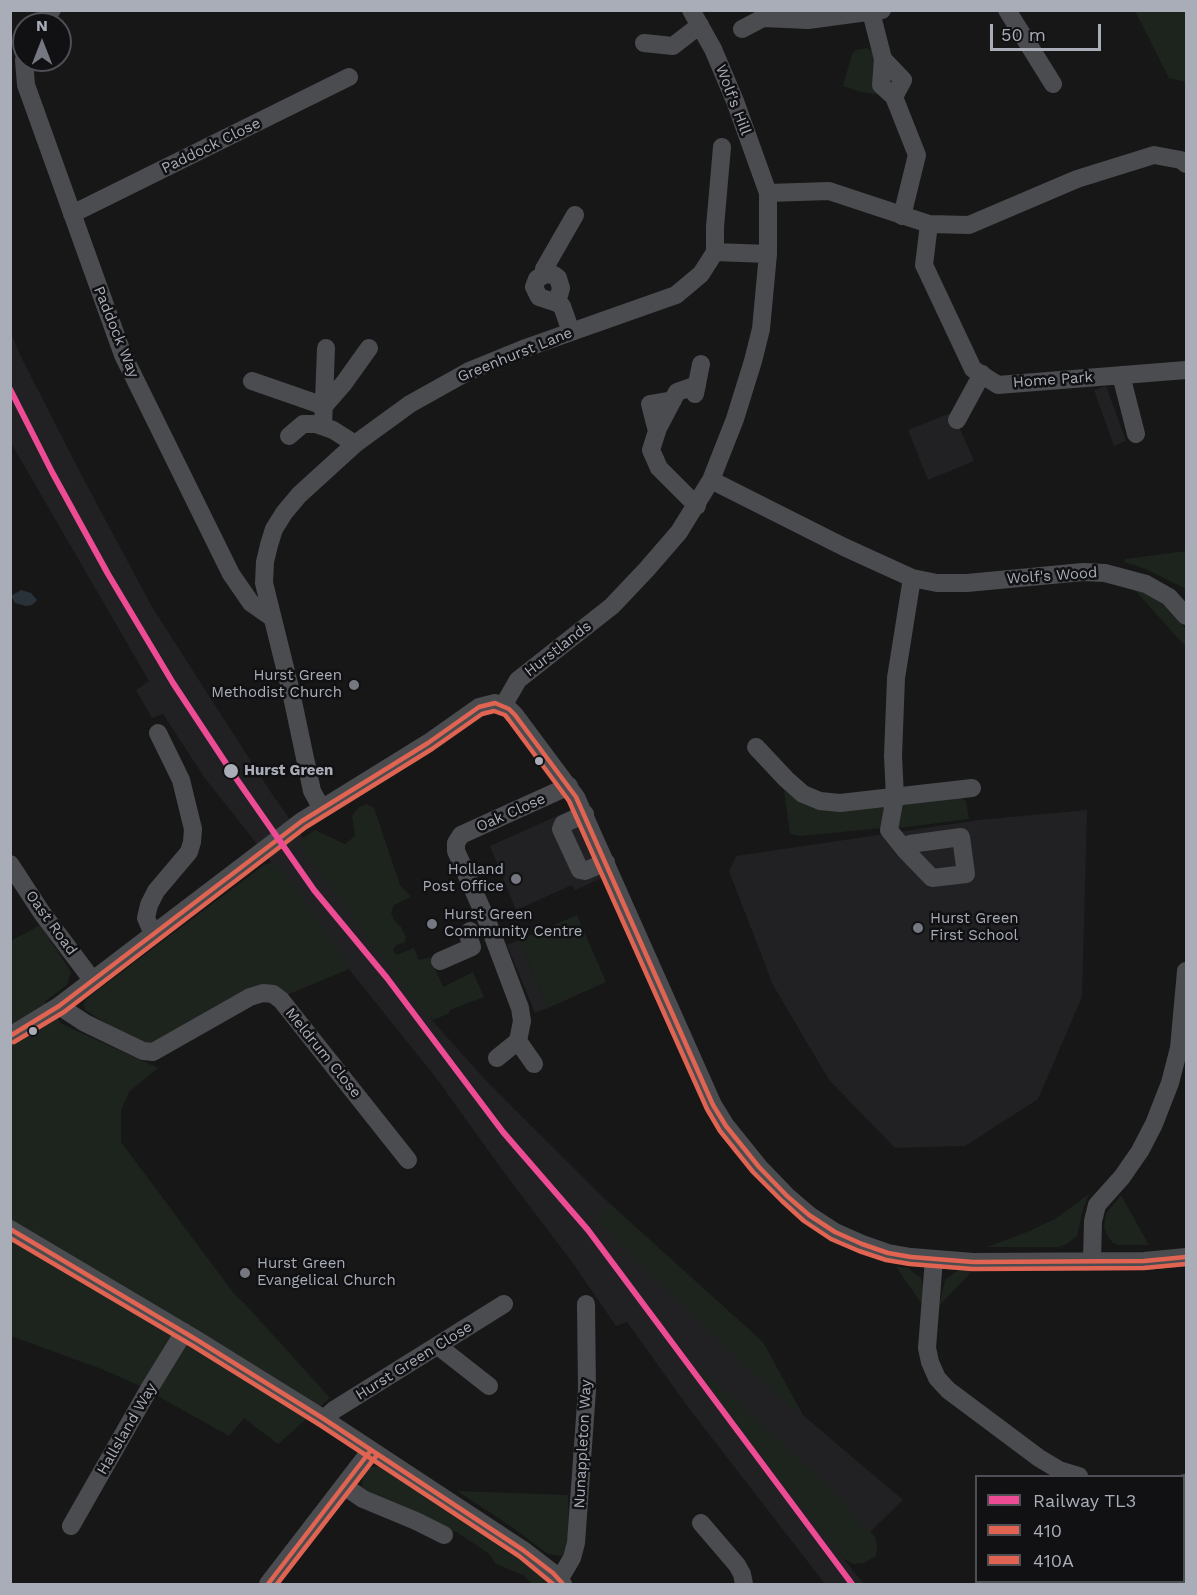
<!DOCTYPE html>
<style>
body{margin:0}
#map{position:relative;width:1197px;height:1595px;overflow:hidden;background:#171717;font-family:"Work Sans",sans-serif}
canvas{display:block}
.frame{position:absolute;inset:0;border:12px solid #a8adb8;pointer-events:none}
.legend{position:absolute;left:975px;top:1475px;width:210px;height:108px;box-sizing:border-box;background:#111113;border:2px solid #4d4f55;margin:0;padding:8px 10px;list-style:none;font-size:18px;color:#a8adb8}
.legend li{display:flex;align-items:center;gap:12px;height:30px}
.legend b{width:30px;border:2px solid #4d4f55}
.north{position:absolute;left:12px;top:12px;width:60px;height:60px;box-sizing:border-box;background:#111113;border:2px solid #4d4f55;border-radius:50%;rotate:0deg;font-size:16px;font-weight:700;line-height:24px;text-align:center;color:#a8adb8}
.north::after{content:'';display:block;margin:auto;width:21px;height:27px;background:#757880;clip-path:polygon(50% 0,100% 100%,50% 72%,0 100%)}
.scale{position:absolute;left:990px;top:24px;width:111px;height:27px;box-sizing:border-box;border:3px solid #a8adb8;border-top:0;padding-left:8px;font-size:18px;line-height:21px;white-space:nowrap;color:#a8adb8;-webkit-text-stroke:4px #111113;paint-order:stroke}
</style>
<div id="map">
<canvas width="1197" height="1595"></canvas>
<div class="frame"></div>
<ul class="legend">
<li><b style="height:8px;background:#ee4b95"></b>Railway TL3</li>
<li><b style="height:8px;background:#e06451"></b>410</li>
<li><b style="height:8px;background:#e06451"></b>410A</li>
</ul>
<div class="north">N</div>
<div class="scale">50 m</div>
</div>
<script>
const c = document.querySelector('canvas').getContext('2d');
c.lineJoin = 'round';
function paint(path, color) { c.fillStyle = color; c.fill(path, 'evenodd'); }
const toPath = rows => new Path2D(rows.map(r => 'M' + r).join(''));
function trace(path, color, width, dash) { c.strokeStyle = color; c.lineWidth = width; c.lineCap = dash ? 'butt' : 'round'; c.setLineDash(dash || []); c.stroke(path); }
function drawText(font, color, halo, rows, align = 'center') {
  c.font = font + ' "Work Sans",sans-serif'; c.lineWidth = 5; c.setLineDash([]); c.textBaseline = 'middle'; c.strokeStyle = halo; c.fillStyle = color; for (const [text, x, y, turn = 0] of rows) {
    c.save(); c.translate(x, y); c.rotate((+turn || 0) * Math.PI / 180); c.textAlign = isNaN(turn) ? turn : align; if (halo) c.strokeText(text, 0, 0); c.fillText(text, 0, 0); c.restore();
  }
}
paint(toPath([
 [10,330,20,355,82,476,152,607,272,794,430,1018,490,1085,608,1202,597,1220,744,1365,903,1500,843,1558,864,1584,825,1584,688,1407,627,1322,616,1326,572,1262,503,1171,437,1079,348,968,272,863,204,777,163,714,152,718,136,690,149,681,11,443],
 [1106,386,1126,441,1114,446,1094,390],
 [953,412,974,461,928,480,908,430],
 [575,808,606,876,575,890,572,885,516,910,490,846],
 [1087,810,1082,997,1038,1099,965,1146,895,1148,829,1080,773,985,729,871,736,856,979,820],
 [519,940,548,1008,535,1013,507,945]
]), '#212123');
paint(toPath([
 [1135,11,1186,11,1186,82,1169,78],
 [867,48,883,59,894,97,861,92,843,86,852,54,856,50],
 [1186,551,1186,589,1146,569,1124,562,1126,559],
 [1133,588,1146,592,1174,613,1186,630,1186,647],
 [784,790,806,805,821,810,958,796,966,801,969,819,899,828,882,828,800,836,790,834],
 [367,804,374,808,400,885,411,897,394,905,391,912,394,920,401,927,406,937,404,943,396,945,393,949,396,955,414,948,419,960,430,957,443,987,473,972,484,997,450,1010,448,1014,433,1020,428,1017,407,991,299,845,300,840,315,830,345,844,355,836,352,816,359,807],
 [275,861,346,959,349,967,347,970,284,996,277,991,159,1044,136,1042,85,1010,84,1004,86,999,264,865],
 [577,915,606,982,548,1008,519,940],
 [40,925,71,972,67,985,45,1001,62,1024,158,1068,129,1092,121,1111,121,1142,235,1295,244,1303,330,1398,278,1444,244,1418,229,1436,138,1385,99,1368,11,1336,11,941],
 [1089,1194,1083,1210,1077,1236,1067,1244,1059,1247,987,1247,1027,1232,1055,1219],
 [1121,1195,1149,1245,1118,1245,1112,1242,1107,1235,1104,1227,1106,1214],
 [608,1202,763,1342,804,1417,744,1365,596,1220],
 [896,1267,908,1268,921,1278,923,1287,922,1304],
 [958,1270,973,1270,939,1306,945,1280],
 [702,1370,831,1488,859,1522,875,1536,877,1545,876,1556,864,1563,853,1564,844,1559,752,1445,699,1373],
 [382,1466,533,1566,547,1579,549,1584,532,1584,525,1576,496,1564,488,1553,455,1531,451,1533,369,1494,362,1487,363,1476,371,1467],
 [457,1491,568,1495,570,1546,567,1552,562,1556,548,1554,509,1525]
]), '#1d241e');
paint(toPath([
 [21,590,31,593,37,600,32,605,26,606,15,603,11,596]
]), '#2a3239');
trace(toPath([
 [1007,10,1053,84],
 [871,12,883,59,881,85,894,97,917,155,902,216],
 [39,24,52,10],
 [742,29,763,18,808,20,882,10],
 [644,43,673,46,700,25],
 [883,59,903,80,894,97],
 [24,60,26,85,123,355,231,574,251,603,271,617],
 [768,193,829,191,929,224,969,225,1077,179,1154,155,1181,160,1186,164],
 [72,214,349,77],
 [929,224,924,265,973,369,998,385,1186,370],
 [715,252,715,227,722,147],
 [545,274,554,275,558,278,561,288,557,303],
 [571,332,562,306,557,303,539,297,534,287,537,279,545,274,544,269,575,215],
 [1121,375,1136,434],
 [252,381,324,406,344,383,369,348],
 [695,394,701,364],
 [957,420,982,374],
 [323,426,326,348],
 [657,431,650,404,673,400],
 [289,436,303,424,316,424,333,430,355,444],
 [711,480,844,547,912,578,937,583,967,583,1083,572,1105,573,1146,584,1169,597,1186,616],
 [697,506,659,468,651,450,658,428,677,392,697,385],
 [503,706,518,680,612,606,647,569,679,532,711,480,735,419,753,361,761,329,768,254,768,193,735,101,713,49,691,10],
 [756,747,786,779,803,794,820,801,840,803,972,788],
 [322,809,312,791,291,692,264,583,265,562,269,545,274,529,284,513,299,495,355,444,410,404,469,371,523,349,676,295,701,274,715,252,768,254],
 [585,814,563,824,561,829,580,870,585,871,606,862],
 [905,850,910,844,961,837,966,874,932,878,905,850,889,830,895,797,893,756,896,678,912,578],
 [10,864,42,913,93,981],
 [153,934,146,918,149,905,156,891,189,852,192,842,193,829,181,780,158,733],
 [440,961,472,947,468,935,470,931],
 [59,1006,85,1023,143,1051,153,1052,250,997,263,993,273,994,281,1000,408,1160],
 [10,1036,59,1006,302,821,428,743,479,707,495,703,509,709,515,715,576,797,713,1105,726,1126,759,1167,787,1196,809,1215,835,1232,862,1244,888,1253,911,1257,973,1262,1144,1261,1186,1257],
 [497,1058,518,1041],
 [534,1064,518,1041,522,1021,520,1008,488,923,456,851,456,843,461,835,569,786],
 [10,1229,197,1340,324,1419,523,1550,553,1573,563,1584],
 [934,1259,927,1348,930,1362,937,1378,948,1390,1039,1458,1059,1470,1079,1476],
 [1092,1261,1093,1221,1097,1205,1122,1177,1140,1151,1154,1124,1170,1083,1179,1048,1186,971],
 [438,1346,489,1386],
 [324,1419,334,1410,504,1304],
 [1184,1483,1186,1483],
 [344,1486,363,1499,416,1521,444,1535],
 [701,1523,737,1565,742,1574,744,1584],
 [71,1526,149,1389,184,1332],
 [559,1580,572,1558,576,1543,587,1390,586,1304],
 [268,1584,371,1450]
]), '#4b4c50', 18);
trace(toPath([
 [10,1036,59,1006,302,821,428,743,479,707,495,703,509,709,515,715,576,797,713,1105,726,1126,759,1167,787,1196,809,1215,835,1232,862,1244,888,1253,911,1257,973,1262,1144,1261,1186,1257],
 [10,1229,197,1340,324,1419,523,1550,553,1573,563,1584],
 [268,1584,371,1450]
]), '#e06451', 4.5);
trace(toPath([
 [14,1042,64,1012,306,827,432,749,482,714,494,711,505,715,509,720,569,801,707,1109,720,1131,753,1172,782,1201,804,1221,831,1239,859,1251,886,1260,910,1264,973,1269,1144,1268,1186,1264],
 [10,1238,193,1346,320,1425,519,1556,553,1584],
 [277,1584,377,1455]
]), '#e06451', 4.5);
trace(toPath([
 [10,389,52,472,108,574,173,683,231,771,314,890,387,978,503,1132,588,1230,852,1584]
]), '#ee4b95', 6);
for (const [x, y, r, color] of [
 [354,685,6,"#757880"],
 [539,761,5,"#a8adb8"],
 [231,771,8,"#a8adb8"],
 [516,879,6,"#757880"],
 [432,924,6,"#757880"],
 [918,928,6,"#757880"],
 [33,1031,5,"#a8adb8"],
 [245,1273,6,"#757880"]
]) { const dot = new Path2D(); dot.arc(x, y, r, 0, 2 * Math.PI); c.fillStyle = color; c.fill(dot); trace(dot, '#111113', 2); }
drawText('15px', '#a8adb8', '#111113', [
 ["Wolf's Hill",733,100,69],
 ["Paddock Close",211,146,-26],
 ["Paddock Way",116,332,68],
 ["Greenhurst Lane",515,355,-22],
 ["Home Park",1053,380,-4],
 ["Wolf's Wood",1052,576,-4],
 ["Hurstlands",558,649,-38],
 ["Oak Close",511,813,-24],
 ["Oast Road",51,923,54],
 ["Meldrum Close",323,1053,51],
 ["Hurst Green Close",414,1361,-32],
 ["Hallsland Way",127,1429,-60],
 ["Nunappleton Way",583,1444,-87]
]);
drawText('15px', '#a8adb8', '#111113', [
 ["Hurst Green",342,676,"right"],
 ["Methodist Church",342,693,"right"],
 ["Holland",504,870,"right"],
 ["Post Office",504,887,"right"],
 ["Hurst Green",444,915],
 ["Community Centre",444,932],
 ["Hurst Green",930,919],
 ["First School",930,936],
 ["Hurst Green",257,1264],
 ["Evangelical Church",257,1281]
], 'left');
drawText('bold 15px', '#a8adb8', '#111113', [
 ["Hurst Green",244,771]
], 'left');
</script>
